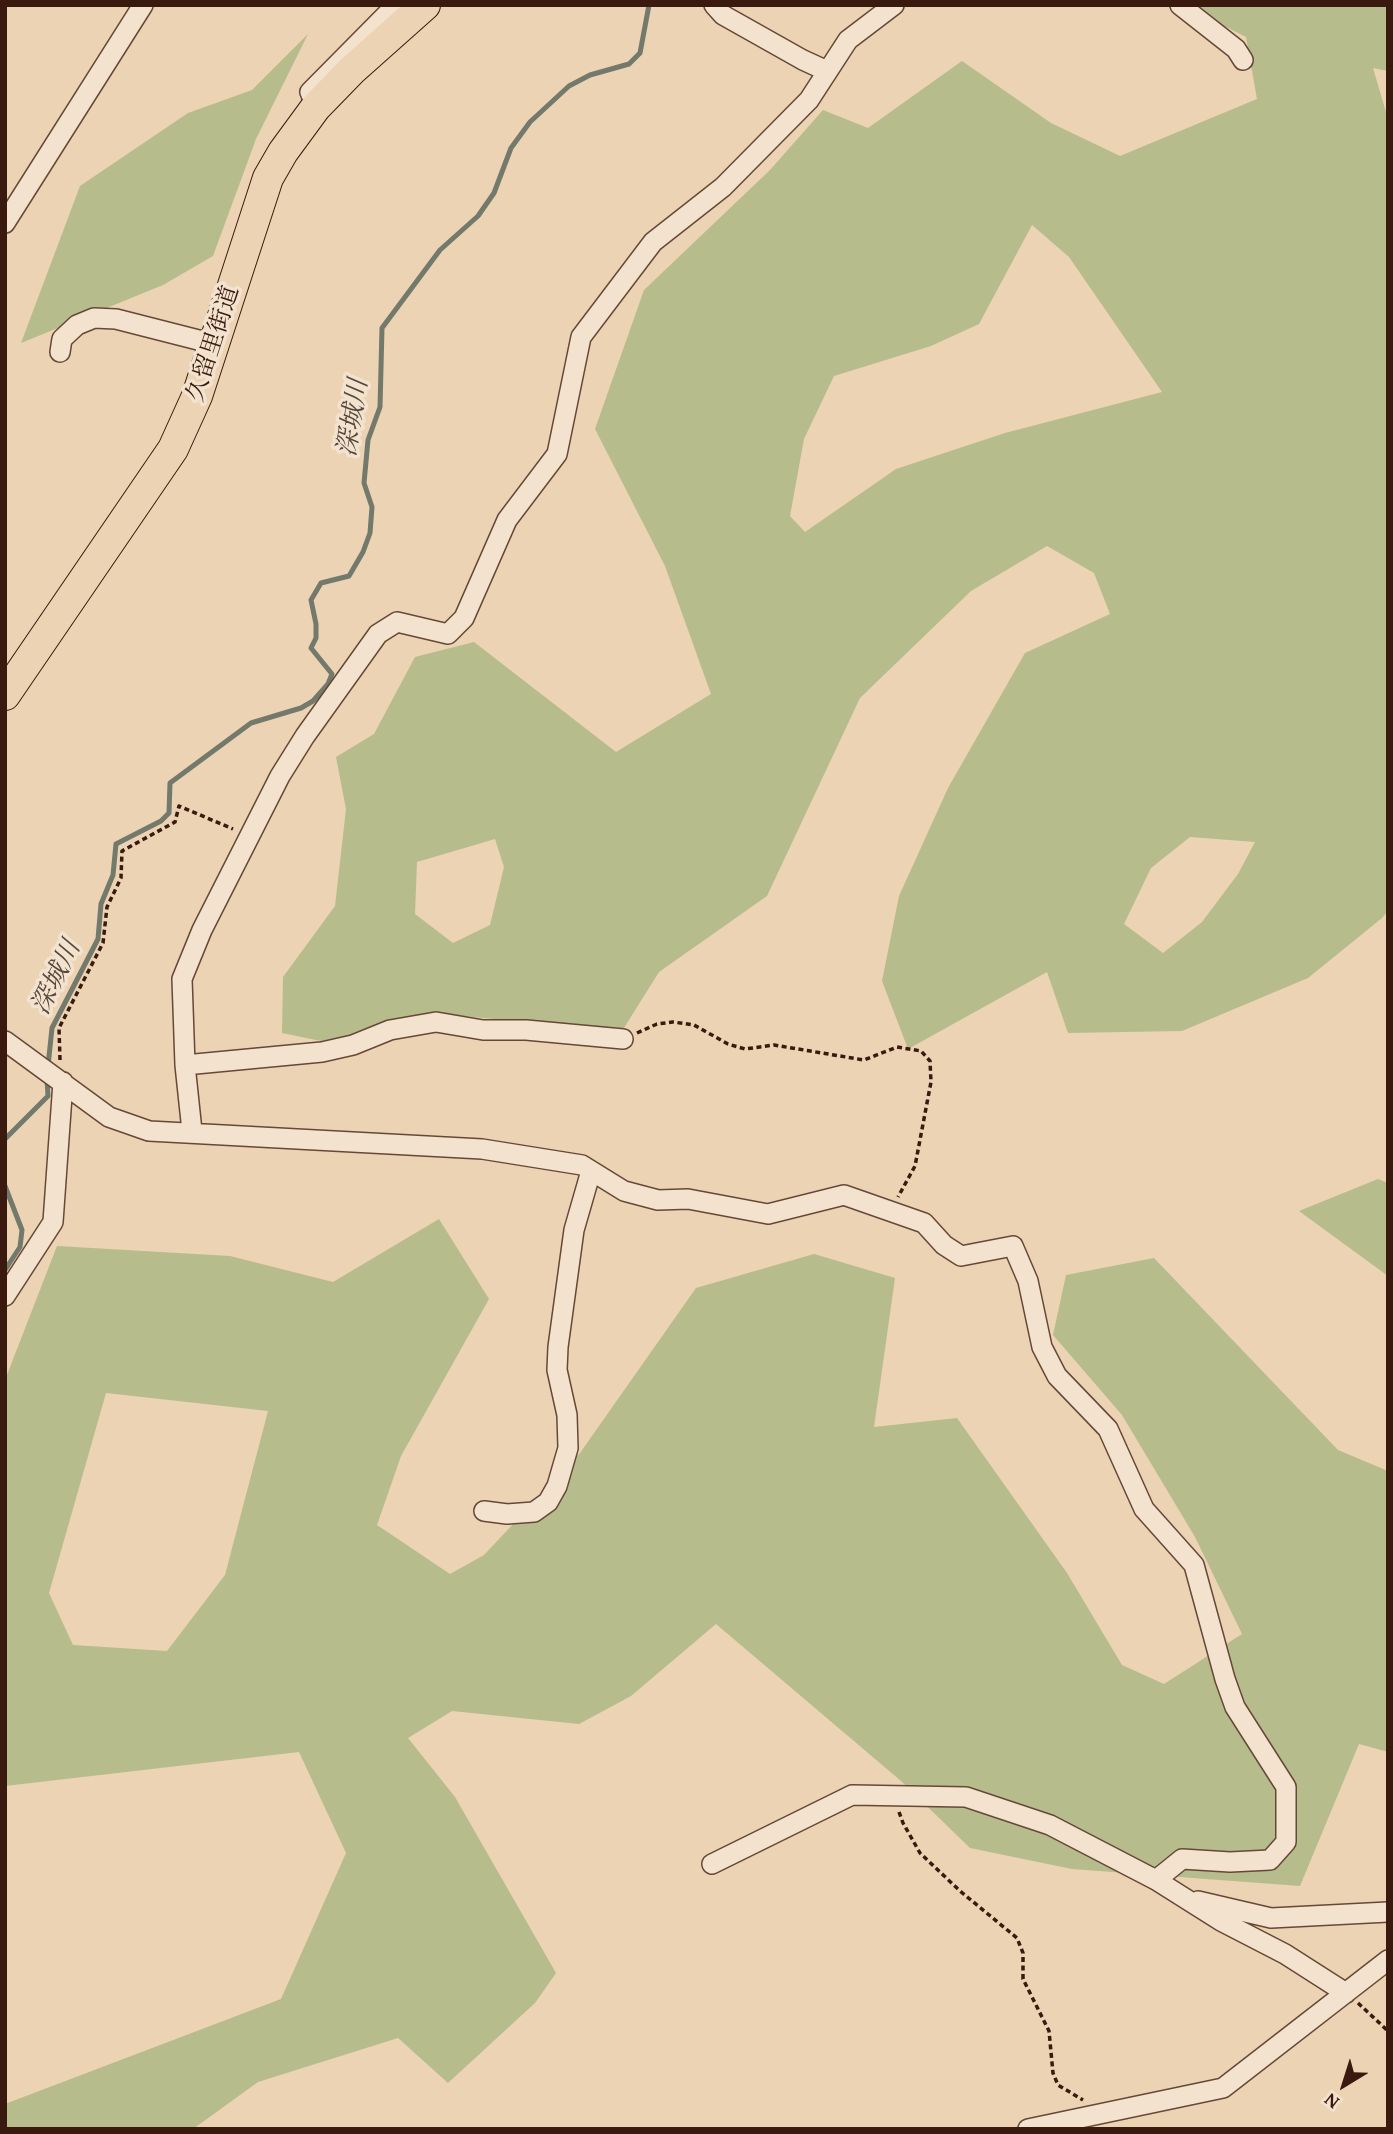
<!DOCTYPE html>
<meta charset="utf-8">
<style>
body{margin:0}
#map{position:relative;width:1393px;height:2134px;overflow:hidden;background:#ebd3b3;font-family:"Gentium Book Plus",serif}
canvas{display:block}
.frame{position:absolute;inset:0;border:7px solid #3a1a0e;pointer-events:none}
.north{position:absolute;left:1309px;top:2050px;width:70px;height:70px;-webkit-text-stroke:5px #f2e2ce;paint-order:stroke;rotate:218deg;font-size:19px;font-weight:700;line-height:28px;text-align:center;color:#3a1a0e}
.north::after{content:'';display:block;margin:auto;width:24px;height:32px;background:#3a1a0e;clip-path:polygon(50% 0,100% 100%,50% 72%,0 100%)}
</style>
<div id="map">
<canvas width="1393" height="2134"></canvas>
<div class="frame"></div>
<div class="north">N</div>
</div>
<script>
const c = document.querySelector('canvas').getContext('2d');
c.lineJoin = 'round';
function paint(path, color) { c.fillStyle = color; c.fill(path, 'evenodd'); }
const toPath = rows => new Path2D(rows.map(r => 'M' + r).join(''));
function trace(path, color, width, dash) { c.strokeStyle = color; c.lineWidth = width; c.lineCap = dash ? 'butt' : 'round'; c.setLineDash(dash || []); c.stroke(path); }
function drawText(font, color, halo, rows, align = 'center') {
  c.font = font + ' "Gentium Book Plus","Noto Serif JP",serif'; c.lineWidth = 7; c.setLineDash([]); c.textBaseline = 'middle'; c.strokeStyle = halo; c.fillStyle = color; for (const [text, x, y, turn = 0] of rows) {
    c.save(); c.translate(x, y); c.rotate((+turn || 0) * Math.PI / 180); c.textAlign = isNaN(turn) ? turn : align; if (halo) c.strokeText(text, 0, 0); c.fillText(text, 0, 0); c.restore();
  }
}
paint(toPath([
 [1183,5,1388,5,1388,71,1373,68,1388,119,1388,911,1382,918,1308,978,1182,1031,1068,1033,1047,972,908,1049,882,981,899,896,948,788,1025,653,1110,614,1094,573,1047,546,971,591,860,698,767,896,659,972,622,1031,452,1015,321,1041,282,1033,283,977,335,906,346,809,336,757,374,734,415,657,474,642,616,752,711,694,665,566,595,429,644,290,770,170,823,110,868,128,962,61,1051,123,1120,156,1257,99,1246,37],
 [1032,225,1069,257,1162,392,1005,433,896,469,805,532,790,516,804,439,834,376,931,346,979,324],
 [1190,837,1255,842,1238,874,1202,922,1163,953,1124,924,1151,868],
 [495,839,504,867,490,925,453,943,415,914,417,862],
 [308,34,256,139,213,256,163,285,21,343,80,186,188,113,252,90],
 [1378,1179,1388,1183,1388,1276,1299,1211],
 [439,1219,489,1299,401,1456,377,1525,450,1574,484,1555,580,1453,696,1288,814,1254,895,1278,874,1427,957,1418,1067,1573,1122,1665,1164,1684,1242,1634,1195,1537,1122,1415,1053,1335,1066,1275,1154,1258,1338,1450,1388,1471,1388,1752,1359,1744,1300,1886,1072,1869,970,1848,901,1781,716,1624,631,1696,579,1724,452,1711,408,1738,455,1797,556,1973,535,2003,448,2083,398,2038,258,2082,193,2129,5,2129,5,2104,281,1999,346,1853,299,1752,5,1786,5,1380,57,1246,230,1256,333,1282],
 [106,1393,268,1411,225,1575,167,1651,73,1645,49,1593]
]), '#b7bc8c');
trace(toPath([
 [48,1066,52,1028,98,939,101,904,113,875,116,844,161,821,169,813,170,783,251,723,301,708,313,701,328,684,332,674,311,648,316,638,316,624,311,600,321,583,349,576,363,552,370,533,372,507,364,483,368,440,380,407,382,328,440,250,478,216,494,193,511,148,530,122,569,86,590,75,629,64,640,53,649,5],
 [5,1139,48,1096,47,1079],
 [5,1186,22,1230,20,1247,5,1270]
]), '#73796b', 5);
const street = toPath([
 [714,5,723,15,803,60,827,71],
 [1180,5,1236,49,1243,60],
 [316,107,310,92,396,5],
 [5,223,143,5],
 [60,352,62,339,77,325,94,318,116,319,214,344],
 [5,1041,109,1117,149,1131,482,1149,582,1165,624,1191,658,1200,688,1199,768,1214,844,1195,924,1223,944,1245,961,1256,1013,1246,1028,1281,1042,1347,1057,1376,1108,1429,1144,1509,1194,1565,1225,1679,1235,1707,1286,1787,1286,1842,1270,1860,1230,1862,1182,1859,1156,1880],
 [185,1065,322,1052,353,1045,390,1030,436,1022,483,1030,526,1030,623,1039],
 [192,1131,185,1065,182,979,202,930,280,776,305,736,378,634,397,622,448,634,464,618,507,520,557,454,581,337,653,242,723,187,809,100,848,40,894,5],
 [5,1296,53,1222,63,1082],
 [484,1511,507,1514,534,1512,548,1502,557,1486,568,1448,567,1415,557,1370,558,1347,574,1230,591,1171],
 [712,1864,852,1795,966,1797,1050,1825,1156,1880,1221,1921,1285,1954,1346,1993],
 [1198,1901,1271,1918,1388,1912],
 [1028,2129,1223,2088,1388,1960]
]);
const primary = toPath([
 [5,695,173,449,197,396,268,178,283,152,316,107,352,70,425,5]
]);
trace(street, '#664837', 22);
trace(primary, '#3a1a0e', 32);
trace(toPath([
 [637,1033,657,1024,673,1022,694,1025,728,1044,745,1049,774,1045,864,1060,897,1047,921,1051,930,1061,931,1082,915,1166,898,1197],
 [60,1060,59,1028,103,943,107,907,121,878,122,851,175,822,179,806,233,829],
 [899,1812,903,1823,920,1853,960,1891,1017,1938,1023,1953,1023,1979,1049,2031,1053,2073,1058,2085,1083,2100],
 [1358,2003,1388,2031]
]), '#3a1a0e', 3.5, [5, 3.5]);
trace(street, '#f2e2ce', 19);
trace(primary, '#ebd3b3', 30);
drawText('24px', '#3a1a0e', '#f2e2ce', [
 ["久留里街道",214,344,-72]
]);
drawText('italic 26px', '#56493c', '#f2e2ce', [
 ["深城川",354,418,-81],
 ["深城川",57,978,-64]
]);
</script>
